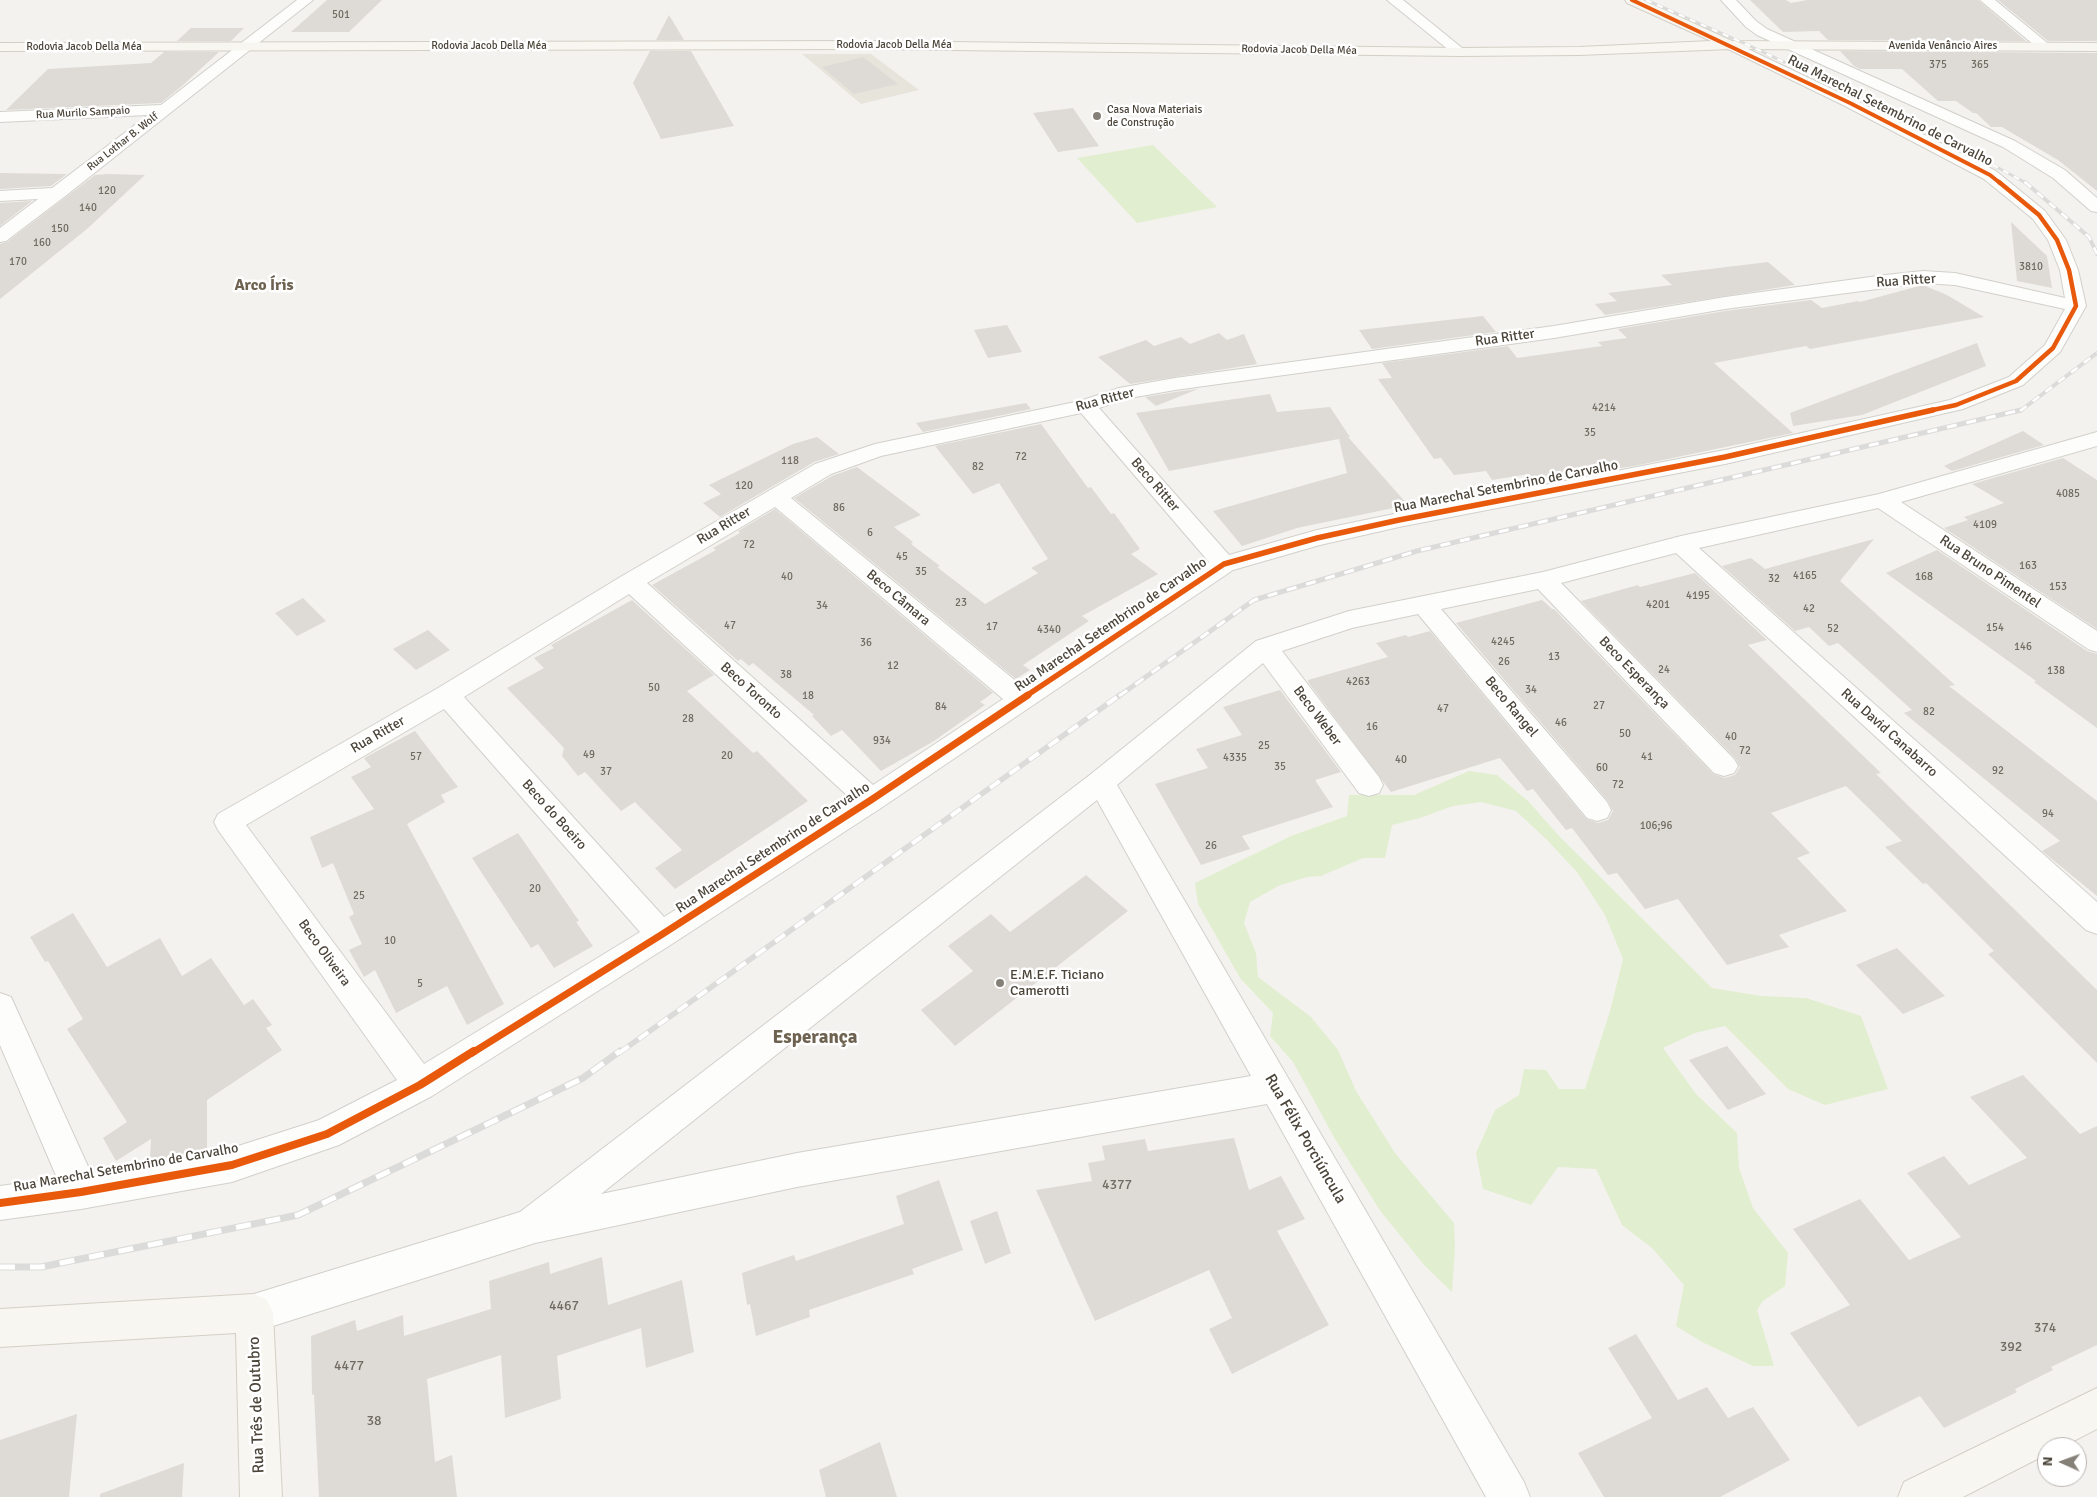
<!DOCTYPE html>
<meta charset="utf-8">
<style>
body{margin:0}
#map{position:relative;width:2097px;height:1497px;overflow:hidden;background:#f4f2ee;font-family:Signika,sans-serif}
canvas{display:block}
.north{position:absolute;left:2037px;top:1437px;width:50px;height:50px;box-sizing:border-box;background:#fff;border:1px solid #b7b4b0;border-radius:50%;rotate:272deg;font-size:14px;font-weight:700;line-height:20px;text-align:center;color:#4b4439}
.north::after{content:'';display:block;margin:auto;width:18px;height:22px;background:#868178;clip-path:polygon(50% 0,100% 100%,50% 72%,0 100%)}
</style>
<div id="map">
<canvas width="2097" height="1497"></canvas>
<div class="north">N</div>
</div>
<script>
const c = document.querySelector('canvas').getContext('2d');
c.lineJoin = 'round';
function paint(path, color) { c.fillStyle = color; c.fill(path, 'evenodd'); }
const toPath = rows => new Path2D(rows.map(r => 'M' + r).join(''));
function trace(path, color, width, dash) { c.strokeStyle = color; c.lineWidth = width; c.lineCap = dash ? 'butt' : 'round'; c.setLineDash(dash || []); c.stroke(path); }
function drawText(font, color, halo, rows, align = 'center') {
  c.font = font + ' Signika,sans-serif'; c.lineWidth = 5; c.setLineDash([]); c.textBaseline = 'middle'; c.strokeStyle = halo; c.fillStyle = color; for (const [text, x, y, turn = 0] of rows) {
    c.save(); c.translate(x, y); c.rotate((+turn || 0) * Math.PI / 180); c.textAlign = isNaN(turn) ? turn : align; if (halo) c.strokeText(text, 0, 0); c.fillText(text, 0, 0); c.restore();
  }
}
paint(toPath([
 [802,54,871,54,919,90,861,104]
]), '#e7e4dc');
paint(toPath([
 [1153,145,1217,207,1137,223,1077,158],
 [1469,771,1497,775,1529,802,1560,837,1712,988,1761,996,1806,998,1861,1016,1888,1089,1825,1105,1788,1089,1725,1026,1695,1033,1663,1048,1696,1094,1737,1133,1739,1168,1753,1208,1788,1253,1785,1286,1763,1301,1757,1310,1774,1366,1753,1366,1702,1342,1676,1326,1684,1285,1652,1248,1622,1225,1596,1169,1558,1167,1531,1205,1483,1189,1476,1153,1495,1110,1519,1095,1524,1069,1546,1070,1559,1089,1585,1089,1610,1011,1623,959,1605,915,1577,872,1546,839,1516,811,1481,802,1453,806,1420,818,1392,825,1385,858,1363,858,1321,876,1307,877,1278,886,1250,902,1244,923,1256,953,1258,977,1311,1017,1338,1050,1356,1091,1395,1153,1454,1223,1455,1248,1452,1292,1425,1266,1381,1212,1335,1139,1293,1062,1270,1036,1273,1013,1240,978,1198,904,1195,883,1291,836,1347,816,1349,795,1414,795]
]), '#e1eecf');
paint(toPath([
 [327,0,382,0,349,32,291,32],
 [1750,0,1786,0,1791,3,1807,0,1978,0,2026,41,1828,40,1819,31,1783,32],
 [1998,0,2097,0,2097,41,2048,41],
 [669,15,684,40,656,40],
 [191,28,244,28,231,41,177,41],
 [650,51,691,51,734,126,661,139,633,83],
 [1840,51,2097,53,2097,191,2058,160,2012,133,2002,127,1991,127,1976,113,1973,113,1956,101,1938,101,1902,69,1860,69,1854,66],
 [164,52,219,52,182,86,161,103,6,110,48,69,151,63],
 [863,57,898,84,854,94,822,67],
 [1073,108,1099,146,1058,152,1033,113],
 [0,173,67,174,51,186,0,189],
 [108,174,145,175,87,229,0,299,0,244,7,242,95,175],
 [32,201,0,226,0,203],
 [2011,222,2047,256,2052,288,2017,281],
 [1768,262,1795,285,1605,315,1595,304,1617,301,1608,293,1672,285,1661,275],
 [1923,285,1947,295,1984,317,1810,349,1806,346,1714,363,1793,433,1634,466,1534,480,1529,474,1492,480,1486,471,1454,475,1441,458,1434,459,1378,379,1392,378,1382,363,1508,346,1517,358,1602,346,1598,342,1627,338,1618,329,1725,311,1811,300,1822,308,1858,301,1860,302],
 [1483,316,1496,332,1372,349,1359,330],
 [1007,325,1022,352,988,358,974,330],
 [1219,333,1227,340,1244,334,1257,364,1130,384,1098,357,1146,340,1154,346,1181,337,1190,344],
 [1977,343,1986,366,1862,415,1793,426,1790,413],
 [1198,389,1156,406,1145,397,1175,392],
 [1270,394,1277,412,1330,407,1350,437,1348,437,1408,505,1297,528,1242,546,1213,511,1347,473,1339,439,1169,471,1136,413],
 [1026,403,1031,409,923,432,916,423],
 [1041,424,1088,488,1091,487,1111,514,1114,513,1140,549,1131,554,1158,574,1082,616,1089,621,1023,665,1030,670,1016,679,794,498,832,476,857,467,921,515,894,527,913,542,911,544,940,566,937,567,985,604,1038,573,1031,568,1048,559,999,483,973,494,935,446],
 [2023,431,2044,445,1952,471,1944,466],
 [817,437,839,454,814,462,720,517,703,503,721,494,709,485,793,444],
 [2063,458,2097,480,2097,629,1944,528,1968,520,1964,517,2004,503,1972,484],
 [775,509,993,693,980,702,985,705,934,741,881,771,842,730,831,736,812,716,814,715,753,663,749,666,741,659,738,661,652,585,716,550,713,548,740,533,738,531],
 [1874,539,1840,581,1955,685,1949,686,2097,801,2097,896,2042,851,2060,841,1904,713,1912,710,1838,643,1829,646,1809,627,1795,631,1722,566,1751,558,1765,569],
 [1937,550,2087,651,2097,654,2097,728,2034,682,2036,681,1886,573],
 [1695,573,1767,640,1748,645,1881,773,1876,774,2097,990,2097,1063,1988,954,1994,951,1926,883,1923,884,1885,847,1902,841,1846,786,1771,813,1810,853,1797,858,1847,911,1779,935,1789,947,1727,965,1678,899,1645,909,1617,873,1608,875,1572,828,1566,830,1533,789,1527,791,1500,758,1391,792,1308,682,1308,680,1388,657,1376,643,1406,635,1408,637,1430,631,1586,819,1598,823,1608,820,1613,811,1608,801,1456,623,1542,600,1552,609,1554,609,1713,774,1725,778,1735,775,1740,767,1735,758,1581,601,1638,585,1640,587],
 [303,598,326,621,297,636,275,613],
 [632,600,714,675,687,691,753,753,757,751,808,801,675,889,655,868,682,850,635,802,621,811,585,772,578,776,562,756,564,748,507,688,544,668,534,658,554,648,551,645],
 [428,630,450,650,416,670,393,649],
 [1280,690,1341,772,1315,780,1333,807,1242,836,1250,849,1201,865,1155,784,1208,768,1196,749,1242,735,1223,707],
 [415,731,458,787,441,795,445,802,407,824,504,1004,467,1025,447,986,396,1013,375,970,364,977,349,950,362,944,349,917,354,914,333,863,322,868,310,837,374,809,351,777,371,767,364,758],
 [518,833,568,905,579,921,576,922,593,946,554,968,538,944,531,948,472,858],
 [1086,875,1128,911,955,1046,921,1010,973,971,948,946,991,914,1010,932],
 [73,913,107,967,160,938,182,976,211,958,244,1005,253,999,272,1025,266,1028,282,1050,207,1100,207,1148,190,1154,150,1161,151,1139,116,1161,103,1138,127,1122,67,1029,83,1019,48,961,45,962,30,937],
 [1897,948,1945,996,1903,1014,1856,965],
 [1727,1046,1766,1094,1728,1110,1689,1060],
 [2023,1075,2080,1134,2097,1126,2097,1345,2051,1367,2053,1370,2015,1389,2017,1392,1944,1428,1920,1396,1858,1427,1790,1333,1850,1305,1793,1229,1860,1199,1909,1260,1961,1237,1907,1173,1944,1156,1969,1185,2027,1158,1970,1097],
 [1234,1138,1249,1190,1281,1176,1305,1219,1277,1231,1329,1325,1232,1374,1209,1329,1232,1318,1209,1270,1095,1321,1036,1190,1092,1181,1088,1163,1105,1160,1102,1146,1145,1139,1148,1151],
 [939,1180,963,1250,912,1269,914,1274,809,1310,810,1317,756,1336,750,1304,747,1305,742,1273,794,1255,796,1261,904,1224,896,1196],
 [997,1211,1011,1253,985,1264,970,1221],
 [602,1257,608,1305,682,1280,694,1352,646,1368,641,1328,557,1356,561,1399,505,1418,501,1355,427,1379,435,1462,452,1455,457,1497,319,1497,314,1394,312,1395,311,1336,355,1320,357,1331,403,1315,404,1336,491,1309,489,1281,549,1262,550,1274],
 [1636,1334,1678,1400,1707,1387,1728,1418,1753,1407,1790,1460,1720,1497,1604,1497,1578,1453,1652,1418,1608,1348],
 [77,1414,69,1497,0,1497,0,1440],
 [880,1442,897,1497,826,1497,819,1470],
 [184,1463,182,1497,100,1497,100,1494]
]), '#dedbd6');
const street = toPath([
 [297,0,313,0,64,197,6,241,0,242,0,228,38,199,0,201,0,191,52,188,148,115,0,122,0,112,161,105,297,0],
 [1387,0,1403,0,1467,52,1465,55,1455,55,1387,0],
 [1721,0,1736,0,1756,21,1767,29,2015,141,2065,170,2097,198,2097,212,2091,211,2053,178,2003,147,1757,35,1746,27,1721,0],
 [1980,0,1995,0,2051,46,2049,49,2039,49,1980,0],
 [1731,41,1855,100,1996,171,2045,211,2066,240,2078,270,2086,306,2060,352,2023,385,1963,409,1725,464,1399,527,1320,545,1233,570,881,808,672,944,432,1096,339,1145,232,1182,81,1209,0,1220,0,1186,57,1178,0,1045,0,993,11,997,91,1173,232,1148,319,1120,397,1080,218,830,214,822,218,814,438,688,622,576,815,464,875,444,1080,401,1119,388,1175,378,1554,326,1725,297,1885,275,1923,271,1955,273,2065,298,2060,270,2048,240,2033,219,1984,179,1845,106,1726,48,1724,45,1726,42,1731,41],
 [1923,283,1955,285,2065,309,2045,345,2009,377,1950,400,1725,450,1399,513,1317,530,1229,555,1099,408,1124,399,1175,390,1554,338,1725,309,1923,283],
 [1081,413,1209,562,1022,686,791,498,831,474,881,456,1081,413],
 [775,507,1003,699,873,785,647,583,775,507],
 [629,594,851,799,664,917,464,697,629,594],
 [444,709,640,932,424,1064,246,825,444,709],
 [2097,432,2097,446,1901,502,2097,631,2097,652,2088,649,1878,508,1699,548,2097,902,2097,934,2086,930,1676,553,1561,583,1734,759,1738,766,1734,773,1724,776,1714,773,1538,589,1441,609,1607,802,1611,810,1607,818,1597,821,1587,818,1418,614,1352,628,1282,651,1379,777,1383,785,1379,793,1369,796,1359,793,1263,663,1117,785,1524,1482,1530,1497,1486,1497,1267,1104,797,1187,535,1243,254,1332,241,1326,235,1313,241,1300,254,1294,520,1212,1091,774,1256,641,1349,611,1543,572,1681,536,1879,494,2097,432],
 [1097,800,1251,1076,797,1153,601,1194,1097,800]
]);
const secondary = toPath([
 [1625,0,1643,0,1732,41,2097,43,2097,51,1731,49,1579,55,1460,56,864,49,0,51,0,43,864,41,1460,48,1579,47,1711,41,1627,3,1625,0],
 [254,1294,267,1300,273,1313,282,1497,240,1497,236,1333,0,1347,0,1309,254,1294],
 [2097,1388,2097,1429,2062,1447,2047,1447,2047,1454,1963,1497,1898,1497,1904,1482,2097,1388]
]);
trace(street, '#d2d0cb', 2);
trace(secondary, '#d3cfc5', 2);
paint(street, '#fdfdfc');
paint(secondary, '#f7f6f1');
const railFar4 = toPath([
 [1646,0,1748,45,1934,133,2026,183]
]);
const railFar3 = toPath([
 [2025,182,2089,237,2097,254],
 [2020,411,2097,353]
]);
const railFar2 = toPath([
 [1119,696,1254,600,1417,551,2021,410]
]);
const railFar1 = toPath([
 [619,1053,1120,695]
]);
const rail = toPath([
 [0,1267,41,1267,298,1215,583,1078,620,1051]
]);
trace(railFar4, '#dbdbda', 3);
trace(railFar3, '#dbdbda', 4);
trace(railFar2, '#dbdbda', 5);
trace(railFar1, '#dbdbda', 5.5);
trace(rail, '#dbdbda', 7);
trace(railFar4, '#fff', 2, [6]);
trace(railFar3, '#fff', 2.5, [8]);
trace(railFar2, '#fff', 3, [10]);
trace(railFar1, '#fff', 4, [12]);
trace(rail, '#fff', 5, [15]);
trace(toPath([
 [1632,0,1850,103,1990,175,2000,183]
]), '#e8590c', 4);
trace(toPath([
 [1928,411,1956,405,2016,381,2053,348,2076,306,2069,270,2057,240,2039,215,1999,182]
]), '#e8590c', 4.5);
trace(toPath([
 [1026,696,1224,564,1317,538,1399,520,1725,457,1933,410]
]), '#e8590c', 5.5);
trace(toPath([
 [472,1053,661,935,871,800,1028,695]
]), '#e8590c', 7);
trace(toPath([
 [0,1203,81,1192,232,1165,327,1134,420,1085,474,1051]
]), '#e8590c', 8);
for (const [x, y, r, color] of [
 [1097,116,5,"#868178"],
 [1000,983,5,"#868178"]
]) { const dot = new Path2D(); dot.arc(x, y, r, 0, 2 * Math.PI); c.fillStyle = color; c.fill(dot); trace(dot, '#fff', 2); }
drawText('11px', '#706a61', null, [
 ["501",341,15],
 ["375",1938,65],
 ["365",1980,65],
 ["120",107,191],
 ["140",88,208],
 ["150",60,229],
 ["160",42,243],
 ["170",18,262],
 ["3810",2031,267],
 ["4214",1604,408],
 ["35",1590,433],
 ["72",1021,457],
 ["118",790,461],
 ["82",978,467],
 ["120",744,486],
 ["4085",2068,494],
 ["86",839,508],
 ["4109",1985,525],
 ["6",870,533],
 ["72",749,545],
 ["45",902,557],
 ["163",2028,566],
 ["35",921,572],
 ["4165",1805,576],
 ["40",787,577],
 ["168",1924,577],
 ["32",1774,579],
 ["153",2058,587],
 ["4195",1698,596],
 ["23",961,603],
 ["4201",1658,605],
 ["34",822,606],
 ["42",1809,609],
 ["47",730,626],
 ["17",992,627],
 ["154",1995,628],
 ["52",1833,629],
 ["4340",1049,630],
 ["4245",1503,642],
 ["36",866,643],
 ["146",2023,647],
 ["13",1554,657],
 ["26",1504,662],
 ["12",893,666],
 ["24",1664,670],
 ["138",2056,671],
 ["38",786,675],
 ["4263",1358,682],
 ["50",654,688],
 ["34",1531,690],
 ["18",808,696],
 ["27",1599,706],
 ["84",941,707],
 ["47",1443,709],
 ["82",1929,712],
 ["28",688,719],
 ["46",1561,723],
 ["16",1372,727],
 ["50",1625,734],
 ["40",1731,737],
 ["934",882,741],
 ["25",1264,746],
 ["72",1745,751],
 ["49",589,755],
 ["20",727,756],
 ["57",416,757],
 ["41",1647,757],
 ["4335",1235,758],
 ["40",1401,760],
 ["35",1280,767],
 ["60",1602,768],
 ["92",1998,771],
 ["37",606,772],
 ["72",1618,785],
 ["94",2048,814],
 ["106;96",1656,826],
 ["26",1211,846],
 ["20",535,889],
 ["25",359,896],
 ["10",390,941],
 ["5",420,984]
]);
drawText('11px', '#4b4439', '#fff', [
 ["Rodovia Jacob Della Méa",894,45],
 ["Rodovia Jacob Della Méa",489,46],
 ["Avenida Venâncio Aires",1943,46],
 ["Rodovia Jacob Della Méa",84,47],
 ["Rodovia Jacob Della Méa",1299,50,1],
 ["Rua Murilo Sampaio",83,113,-3],
 ["Rua Lothar B. Wolf",123,142,-38]
]);
drawText('11px', '#4b4439', '#fff', [
 ["Casa Nova Materiais",1107,110],
 ["de Construção",1107,123]
], 'left');
drawText('14px', '#4b4439', '#fff', [
 ["Rua Marechal Setembrino de Carvalho",1890,111,27],
 ["Rua Ritter",1906,281,-4],
 ["Rua Ritter",1505,338,-8],
 ["Rua Ritter",1105,400,-15],
 ["Beco Ritter",1155,485,49],
 ["Rua Marechal Setembrino de Carvalho",1506,487,-11],
 ["Rua Ritter",724,526,-31],
 ["Rua Bruno Pimentel",1990,572,34],
 ["Beco Câmara",898,598,40],
 ["Rua Marechal Setembrino de Carvalho",1111,625,-34],
 ["Beco Esperança",1634,673,46],
 ["Beco Toronto",751,691,42],
 ["Beco Rangel",1511,707,50],
 ["Beco Weber",1317,716,53],
 ["Rua David Canabarro",1889,733,42],
 ["Rua Ritter",378,735,-30],
 ["Beco do Boeiro",554,815,48],
 ["Rua Marechal Setembrino de Carvalho",773,848,-33],
 ["Beco Oliveira",324,953,54],
 ["Rua Marechal Setembrino de Carvalho",126,1168,-10]
]);
drawText('14px', '#4b4439', '#fff', [
 ["E.M.E.F. Ticiano",1010,975],
 ["Camerotti",1010,991]
], 'left');
drawText('14px', '#706a61', null, [
 ["4377",1117,1185],
 ["4467",564,1306],
 ["374",2045,1328],
 ["392",2011,1347],
 ["4477",349,1366],
 ["38",374,1421]
]);
drawText('bold 16px', '#6e6250', '#fff', [
 ["Arco Íris",264,286]
]);
drawText('16px', '#4b4439', '#fff', [
 ["Rua Félix Porciúncula",1305,1139,60],
 ["Rua Três de Outubro",257,1405,-92]
]);
drawText('bold 19px', '#6e6250', '#fff', [
 ["Esperança",815,1038]
]);
</script>
